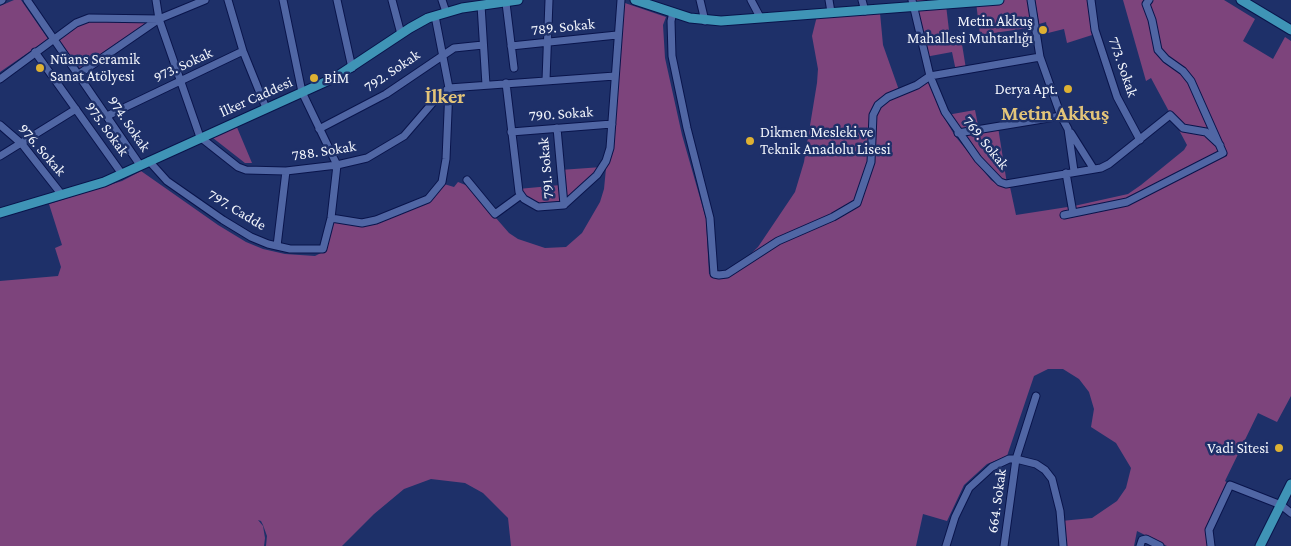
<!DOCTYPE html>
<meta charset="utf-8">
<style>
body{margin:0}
canvas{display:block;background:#1e3069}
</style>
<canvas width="1291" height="546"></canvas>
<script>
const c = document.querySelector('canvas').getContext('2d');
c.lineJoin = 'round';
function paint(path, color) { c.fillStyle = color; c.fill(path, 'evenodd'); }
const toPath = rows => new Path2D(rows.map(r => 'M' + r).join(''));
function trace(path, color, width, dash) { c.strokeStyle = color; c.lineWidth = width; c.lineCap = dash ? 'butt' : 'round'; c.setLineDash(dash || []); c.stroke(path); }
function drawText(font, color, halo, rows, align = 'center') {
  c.font = font + ' "Crimson Pro",serif'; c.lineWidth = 5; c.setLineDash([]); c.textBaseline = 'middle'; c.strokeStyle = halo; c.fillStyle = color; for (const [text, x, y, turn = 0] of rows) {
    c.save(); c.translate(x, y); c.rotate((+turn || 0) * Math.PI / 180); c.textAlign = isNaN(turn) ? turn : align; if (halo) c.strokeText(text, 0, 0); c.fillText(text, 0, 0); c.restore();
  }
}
paint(toPath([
 [14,0,21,0,48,39,0,72,0,6],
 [912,0,941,0,941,5,946,5,950,39,961,38,966,69,956,71,952,52,925,57],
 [999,0,1031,0,1035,27,980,35,976,2],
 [1035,0,1087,0,1092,35,1067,43,1064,29,1048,33,1046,22,1039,24],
 [1123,0,1224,0,1255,19,1243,41,1273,59,1285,37,1291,41,1291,396,1277,422,1258,413,1225,481,1230,485,1209,530,1207,546,1167,546,1137,531,1134,546,1063,546,1061,521,1092,518,1117,501,1126,488,1131,468,1116,443,1091,427,1094,409,1089,392,1079,379,1063,369,1048,369,1034,376,1007,456,987,464,964,485,947,521,923,514,916,546,511,546,508,518,483,493,465,483,431,479,404,489,374,514,342,546,266,546,267,536,263,525,261,521,258,520,263,526,265,538,264,546,0,546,0,281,58,276,61,267,55,248,62,245,49,204,122,181,141,171,218,225,246,242,263,249,285,254,315,256,323,252,329,222,352,224,423,204,444,184,454,187,458,182,468,186,509,233,518,239,545,248,566,247,582,233,600,202,604,189,622,2,666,17,663,25,665,58,682,135,706,219,709,274,718,277,733,271,758,247,795,192,804,162,817,83,818,69,812,36,817,16,880,13,883,45,900,93,928,79,942,114,955,136,991,180,998,185,1010,187,1016,215,1074,206,1128,194,1141,185,1184,150,1187,145,1151,78,1146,81],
 [85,22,96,21,146,23,80,68,58,39],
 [975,110,979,130,998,127,1007,184,1000,182,947,115],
 [236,125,252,163,245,163,213,138],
 [602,167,564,205,535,206,518,189,561,185,560,170]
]), '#7d447c');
const minor = toPath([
 [27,0,140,165],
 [156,0,159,19,200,137,238,167,246,170,286,171,337,165,367,158,404,136,435,100,449,88,615,76],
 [228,0,243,51,266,108],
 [337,0,352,68],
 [392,0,401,34],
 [442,0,446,12],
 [700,0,705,21],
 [751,0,760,17],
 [829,0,831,12],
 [862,0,865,11],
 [912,0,930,76,945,112,978,159,1000,182,1006,184,1101,168,1109,164,1170,115,1183,128,1206,132,1220,145],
 [1031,0,1040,57,1061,116,1068,129,1074,171],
 [1091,0,1095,30,1117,97,1140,140],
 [0,1,2,0],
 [506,3,514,68],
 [481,5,486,85],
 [673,12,671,21,672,56,687,128,710,218,714,274,719,275,727,274,778,241,833,217,857,203,871,162,873,115,878,105,888,97,917,85,930,76,1040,57],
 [511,46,617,35],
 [35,52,122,174],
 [79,74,159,19,205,0],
 [0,79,76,23,89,18,159,19],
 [546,80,549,0],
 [506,83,519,192,524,199,538,207,564,205,597,175,606,161,610,148,621,0],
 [107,116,243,51],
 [0,125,22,144,62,195],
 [557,128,564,205],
 [319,129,386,94,454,48,483,45],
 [511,132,612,124],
 [958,133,1061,116],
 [1071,133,1093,168],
 [0,156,76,109],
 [149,161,167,181,223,220,251,237,268,244,290,249,323,249,331,218,337,165,302,92,283,0],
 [1066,173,1073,213],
 [467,180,495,214,521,195],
 [1064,215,1127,202,1223,153,1191,81,1183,71,1166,59,1158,50,1152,20,1146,4,1149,0],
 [331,218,362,223,376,220,428,199,442,182,446,159,449,88,435,16],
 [277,246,286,171],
 [946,546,955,517,969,488,992,467,1009,459,1016,459,1036,464,1045,470,1052,479,1060,511,1063,546],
 [1004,546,1016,459,1036,396],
 [1140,546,1142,540,1146,539,1160,546],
 [1211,546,1209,530,1230,485,1281,505,1291,513]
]);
const major = toPath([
 [635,0,690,18,721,21,999,0],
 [1241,0,1291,30],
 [0,213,104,182,336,77,410,28,428,18,462,8,518,0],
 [1260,546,1291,484]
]);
trace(minor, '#09144b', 9);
trace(major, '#09144b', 11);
trace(minor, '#5066a4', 7);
trace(major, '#3f94b6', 9);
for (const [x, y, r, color] of [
 [1043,30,5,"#deb133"],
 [40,68,5,"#deb133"],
 [314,78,5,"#deb133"],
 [1068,89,5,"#deb133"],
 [750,141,5,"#deb133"],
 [1279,448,5,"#deb133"]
]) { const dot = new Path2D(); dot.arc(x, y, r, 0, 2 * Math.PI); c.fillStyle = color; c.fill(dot); trace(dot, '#1e3069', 2); }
drawText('15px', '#f1f4fb', '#1e3069', [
 ["Metin Akkuş",1033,21],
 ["Mahallesi Muhtarlığı",1033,38],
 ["Nüans Seramik",50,59,"left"],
 ["Sanat Atölyesi",50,76,"left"],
 ["BİM",324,78,"left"],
 ["Derya Apt.",1058,89],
 ["Dikmen Mesleki ve",760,132,"left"],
 ["Teknik Anadolu Lisesi",760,149,"left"],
 ["Vadi Sitesi",1269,448]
], 'right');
drawText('15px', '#f1f4fb', '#1e3069', [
 ["789. Sokak",563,27,-6],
 ["973. Sokak",183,65,-25],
 ["773. Sokak",1123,67,71],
 ["792. Sokak",392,71,-34],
 ["İlker Caddesi",256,97,-24],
 ["790. Sokak",561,114,-4],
 ["974. Sokak",129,124,56],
 ["975. Sokak",107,129,54],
 ["769. Sokak",986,143,51],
 ["976. Sokak",42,150,49],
 ["788. Sokak",324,151,-9],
 ["791. Sokak",546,168,-95],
 ["797. Cadde",237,210,31],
 ["664. Sokak",997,501,-82]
]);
drawText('bold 20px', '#e3c479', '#1e3069', [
 ["İlker",445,97],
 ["Metin Akkuş",1055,114]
]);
</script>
